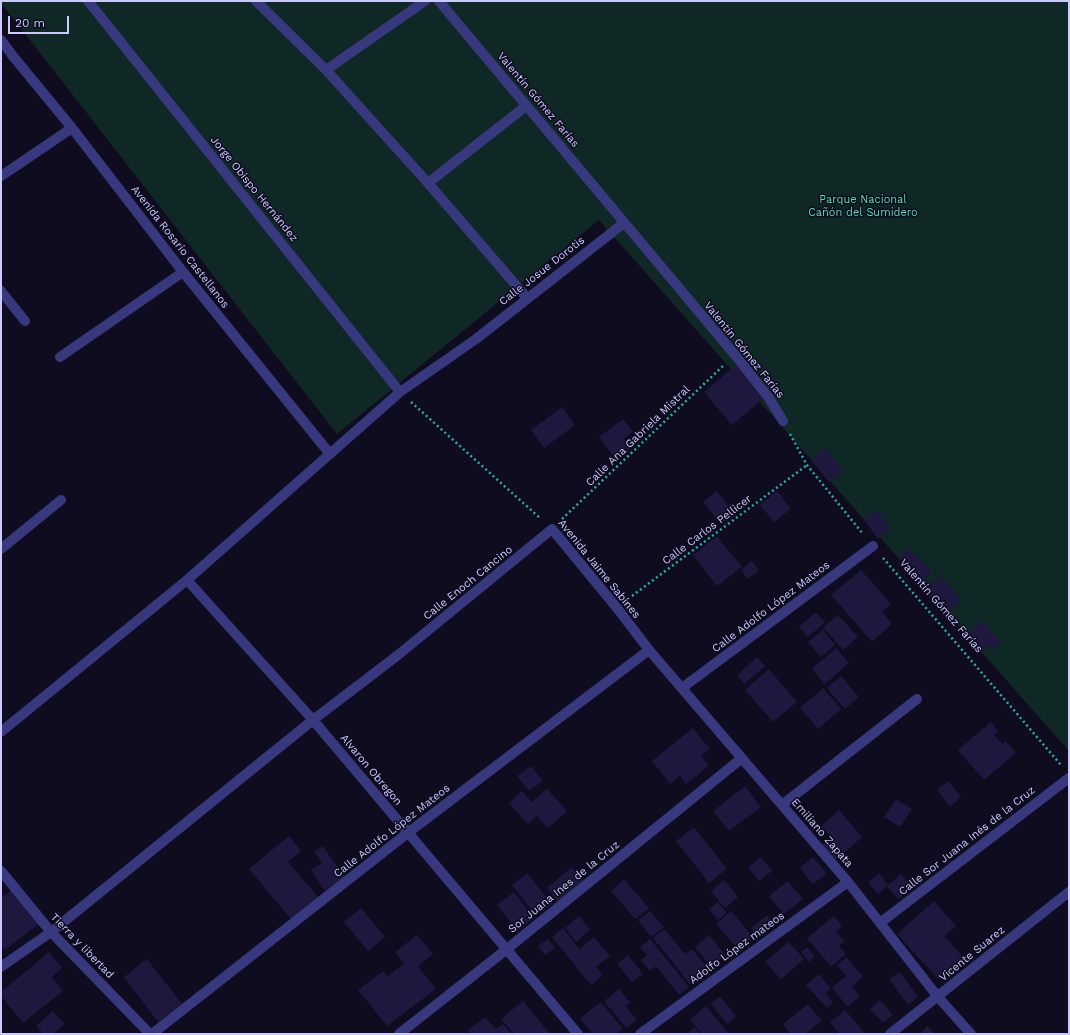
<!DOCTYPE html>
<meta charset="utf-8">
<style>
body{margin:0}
#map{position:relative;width:1070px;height:1035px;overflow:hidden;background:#0e0c1e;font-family:"Work Sans",sans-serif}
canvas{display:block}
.frame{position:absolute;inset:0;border:2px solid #ccc9ff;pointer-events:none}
.scale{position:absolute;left:8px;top:16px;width:61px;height:18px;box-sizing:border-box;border:2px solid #ccc9ff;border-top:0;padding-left:5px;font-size:12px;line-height:14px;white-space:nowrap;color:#ccc9ff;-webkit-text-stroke:3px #0e0c1e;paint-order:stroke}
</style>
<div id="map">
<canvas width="1070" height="1035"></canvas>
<div class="frame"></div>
<div class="scale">20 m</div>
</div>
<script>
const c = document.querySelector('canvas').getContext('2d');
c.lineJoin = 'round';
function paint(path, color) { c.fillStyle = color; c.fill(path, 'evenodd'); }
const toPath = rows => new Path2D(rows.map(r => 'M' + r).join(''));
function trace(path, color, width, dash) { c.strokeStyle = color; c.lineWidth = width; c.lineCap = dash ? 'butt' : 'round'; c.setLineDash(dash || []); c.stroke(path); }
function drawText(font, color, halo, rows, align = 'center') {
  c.font = font + ' "Work Sans",sans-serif'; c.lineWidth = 3; c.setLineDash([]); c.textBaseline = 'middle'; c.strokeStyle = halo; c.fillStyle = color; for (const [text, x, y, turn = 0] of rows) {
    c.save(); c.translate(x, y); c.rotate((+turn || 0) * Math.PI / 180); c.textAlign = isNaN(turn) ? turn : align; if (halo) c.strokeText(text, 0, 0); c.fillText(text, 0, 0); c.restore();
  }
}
paint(toPath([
 [1,1,1069,1,1069,751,599,220,337,434,1,3]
]), '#0f2826');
paint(toPath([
 [736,365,765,397,732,425,704,392],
 [562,407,575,425,544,448,531,430],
 [623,419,633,432,623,439,630,449,616,460,599,437],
 [826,448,843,471,829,482,811,460],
 [717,491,735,515,721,525,703,502],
 [777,491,791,509,774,522,760,505],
 [877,510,890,529,878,539,864,520],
 [717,536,742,567,717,586,693,555],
 [909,548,932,572,921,582,899,557],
 [752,561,759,570,748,579,741,570],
 [861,570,891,604,882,612,892,624,872,642,831,595],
 [941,576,961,601,944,615,924,590],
 [816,612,825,622,808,637,799,627],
 [838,615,858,637,843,650,823,627],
 [981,621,1001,642,992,650,988,645,980,652,965,636],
 [823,630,835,645,821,657,808,642],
 [836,648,849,663,825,684,812,669],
 [757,657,765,666,744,684,737,675],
 [769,669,797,702,773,722,745,690],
 [841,676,859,697,845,709,827,688],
 [823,688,841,709,818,729,800,708],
 [991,722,998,731,994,735,1003,744,1006,741,1016,753,984,780,958,750],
 [693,728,710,749,701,756,709,766,686,784,680,776,670,784,652,761],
 [531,766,543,781,529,791,517,776],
 [948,781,961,797,950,807,937,790],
 [745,786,761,807,729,831,713,811],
 [547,789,567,811,548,828,537,816,528,824,509,803,522,791,532,802],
 [896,799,912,809,900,827,884,817],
 [839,810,862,837,836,860,822,845,831,837,821,826],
 [694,827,727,869,709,883,676,841],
 [289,836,301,851,288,862,318,897,291,919,249,869],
 [323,846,345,878,325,891,311,870,322,863,314,852],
 [761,857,772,871,759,881,748,867],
 [813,857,827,874,813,884,800,868],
 [572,867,584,882,558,902,547,888],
 [527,873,552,904,536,916,512,885],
 [879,873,888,885,901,874,912,888,898,899,887,886,878,894,868,882],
 [624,879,649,908,635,919,611,891],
 [724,880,738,897,725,908,711,891],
 [788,881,803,899,784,914,769,896],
 [12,890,39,924,5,950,1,945,1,898],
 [514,892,534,918,518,931,497,905],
 [934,901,956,926,944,936,963,957,938,979,897,934],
 [718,902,727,913,718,920,709,909],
 [361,908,385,937,368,951,344,922],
 [650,911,664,927,651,937,638,920],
 [731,911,753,937,738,949,716,924],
 [767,915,773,923,757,935,751,928],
 [579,916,590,930,576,942,565,928],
 [834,916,842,926,836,931,844,941,839,946,846,954,831,967,807,938],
 [563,928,579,949,594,937,610,956,596,967,603,975,591,985,552,937],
 [664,929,685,954,692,949,708,969,690,984,653,938],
 [417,935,433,954,418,966,436,989,387,1026,358,990,383,971,387,976,404,964,395,952],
 [709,935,725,955,711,966,695,947],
 [548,939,555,948,545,955,538,946],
 [650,939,689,987,679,995,656,966,650,971,641,960,647,955,640,947],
 [789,942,804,959,781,979,765,962],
 [807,947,815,957,809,962,801,952],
 [49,952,62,968,52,977,63,991,23,1023,1,996,1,992],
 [628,955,643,974,632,982,617,964],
 [846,957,863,977,852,986,860,996,848,1007,832,988,846,976,837,965],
 [147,959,182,1004,158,1022,124,977],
 [900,972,918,997,908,1005,889,979],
 [819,974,831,989,826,993,833,1002,827,1008,806,985],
 [619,989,630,1003,625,1006,637,1020,626,1028,604,1001],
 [720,996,736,1016,727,1024,711,1004],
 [880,1000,893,1015,883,1023,870,1009],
 [523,1001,550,1034,514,1034,501,1019],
 [601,1002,623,1029,616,1034,593,1034,580,1018],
 [808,1004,822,1021,805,1034,791,1034,783,1024],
 [706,1006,729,1034,702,1034,690,1019],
 [845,1010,864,1032,862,1034,840,1034,830,1022],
 [53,1011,65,1024,53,1034,43,1034,36,1026],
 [485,1017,496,1029,503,1024,511,1034,471,1034,468,1030],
 [928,1026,934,1034,919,1034],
 [695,1027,700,1034,687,1034]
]), '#1e183f');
trace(toPath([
 [411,402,541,519],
 [790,434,807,465,863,534],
 [562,519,724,365],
 [883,558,1061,765],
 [628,599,807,465]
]), '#2dafa0', 2.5, [2, 3]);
trace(toPath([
 [88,1,400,392],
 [256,1,326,70,428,183,527,298],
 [439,1,735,355,769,398,783,421],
 [1,40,12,55,72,128,183,272,330,454],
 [326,70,425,1],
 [1,176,72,128],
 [428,183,526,106],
 [1,291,25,321],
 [60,357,183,272],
 [1,549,61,500],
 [187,580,313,720,578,1034],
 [682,688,873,546],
 [1,732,187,580,400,392,476,339,624,223],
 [782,805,917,699],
 [1,871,51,932,150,1034],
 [880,923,1069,778],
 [1,967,51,932,313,720,398,655,552,529,617,608,649,650,848,882,938,997,971,1034],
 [152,1034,409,832,649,650],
 [399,1034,507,949,742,758],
 [640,1034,848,882],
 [890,1034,1069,892]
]), '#37387d', 10);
drawText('11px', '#ccc9ff', '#0e0c1e', [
 ["Valentín Gómez Farías",538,100,50],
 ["Jorge Obispo Hernández",254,189,51],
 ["Avenida Rosario Castellanos",180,247,52],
 ["Calle Josue Dorotis",542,271,-38],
 ["Valentín Gómez Farías",744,350,51],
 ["Calle Ana Gabriela Mistral",638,436,-44],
 ["Calle Carlos Pellicer",707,530,-37],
 ["Avenida Jaime Sabines",599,569,51],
 ["Calle Enoch Cancino",468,583,-39],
 ["Valentín Gómez Farías",941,606,49],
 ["Calle Adolfo López Mateos",771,607,-37],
 ["Alvaron Obregon",371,770,50],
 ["Calle Adolfo López Mateos",392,831,-38],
 ["Emiliano Zapata",822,833,49],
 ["Calle Sor Juana Inés de la Cruz",967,841,-38],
 ["Sor Juana Ines de la Cruz",564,887,-39],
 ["Tierra y libertad",82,946,46],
 ["Adolfo López mateos",737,948,-36],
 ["Vicente Suarez",972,954,-39]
]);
drawText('11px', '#56deb5', '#0e0c1e', [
 ["Parque Nacional",863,200],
 ["Cañón del Sumidero",863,213]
]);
</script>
